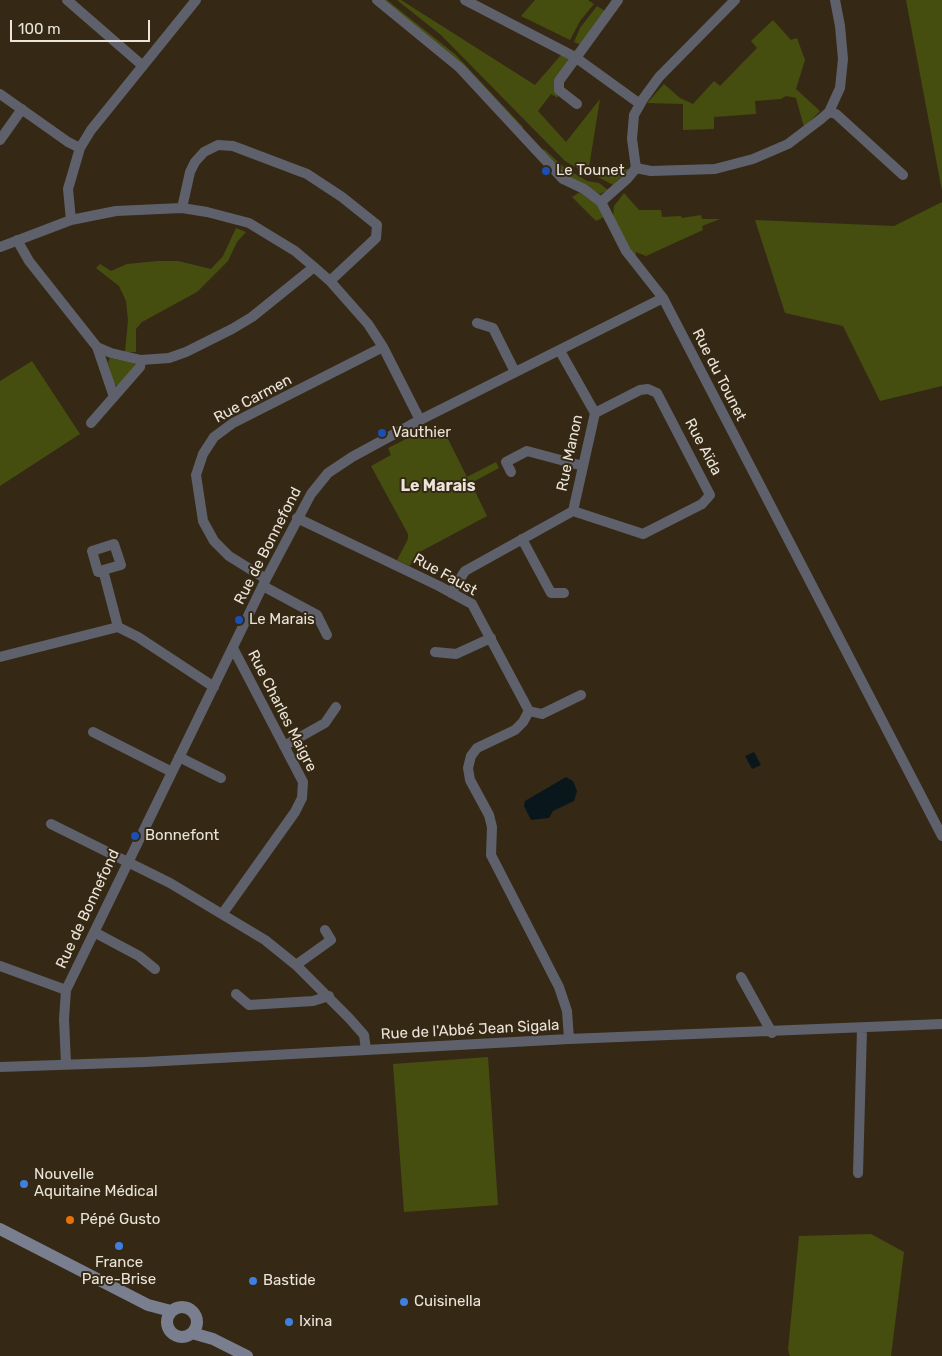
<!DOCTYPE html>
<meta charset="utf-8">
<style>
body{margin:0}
#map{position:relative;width:942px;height:1356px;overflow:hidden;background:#352916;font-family:Rubik,sans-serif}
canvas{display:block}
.scale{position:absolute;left:10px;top:20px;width:140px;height:22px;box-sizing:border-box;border:2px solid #ebe4d8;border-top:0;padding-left:6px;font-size:15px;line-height:18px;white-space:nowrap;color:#ebe4d8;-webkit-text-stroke:4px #352916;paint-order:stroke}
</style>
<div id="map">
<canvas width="942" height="1356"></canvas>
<div class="scale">100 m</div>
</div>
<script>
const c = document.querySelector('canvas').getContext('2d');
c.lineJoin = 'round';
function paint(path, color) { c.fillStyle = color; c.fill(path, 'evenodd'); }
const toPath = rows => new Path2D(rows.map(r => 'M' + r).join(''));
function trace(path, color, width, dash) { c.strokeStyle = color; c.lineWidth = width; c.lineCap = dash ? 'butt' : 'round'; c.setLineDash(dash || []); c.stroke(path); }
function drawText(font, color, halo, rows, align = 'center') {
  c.font = font + ' Rubik,sans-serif'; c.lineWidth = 4; c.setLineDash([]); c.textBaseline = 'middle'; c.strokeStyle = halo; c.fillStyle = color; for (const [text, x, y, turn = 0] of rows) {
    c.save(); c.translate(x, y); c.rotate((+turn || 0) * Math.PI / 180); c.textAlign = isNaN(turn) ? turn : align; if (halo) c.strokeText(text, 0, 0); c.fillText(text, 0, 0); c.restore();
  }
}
paint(toPath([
 [382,0,387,0,456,55,523,127,521,129],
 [397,0,401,0,535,85,561,55,569,59,555,81,558,98,551,94,538,111,566,142,600,99,589,167,629,169,613,185,598,177,589,175,565,161,441,35],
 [535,0,588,0,594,4,580,21,570,40,521,16],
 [906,0,942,0,942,191],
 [597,6,605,11,581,45,574,42,580,28],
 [773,20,791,40,797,38,805,60,796,89,820,111,804,127,796,98,786,96,781,99,755,101,756,114,714,117,714,129,683,130,683,104,647,103,664,84,680,98,693,104,714,81,720,86,757,48,751,41],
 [544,149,565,168,587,181,599,183,608,190,600,194,562,174,541,151],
 [580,192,596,203,606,216,596,221,572,197],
 [624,193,639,210,661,210,662,217,681,216,682,218,701,215,702,219,720,219,702,226,703,230,646,256,636,252,636,257,625,241,613,217,614,206],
 [942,202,942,386,880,401,843,326,785,313,755,220,894,226],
 [236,228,246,232,237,242,228,261,197,292,142,322,136,329,136,352,125,352,128,321,126,301,119,286,96,268,100,264,111,271,127,264,158,261,178,261,211,269,223,256],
 [110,358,134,363,136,367,119,386,114,385,108,362],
 [32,361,80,434,0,486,0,381],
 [443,429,467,477,496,462,499,468,471,483,487,516,416,554,410,566,397,560,408,539,408,534,371,466,391,455,388,448,422,431,426,438],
 [488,1057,498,1205,404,1212,393,1064],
 [871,1234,904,1252,891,1356,790,1356,788,1350,799,1236]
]), '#454e0f');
paint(toPath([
 [754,752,761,765,752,769,745,756],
 [566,777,573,781,577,791,574,801,553,811,549,818,531,820,524,806,525,801]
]), '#09171c');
trace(toPath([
 [67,0,143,66],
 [377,0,460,68,563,179,584,189,601,202,626,251,663,298,942,836],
 [465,0,575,57,640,104],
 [0,94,68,142,80,148],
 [577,104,559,90,559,81,618,0],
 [829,112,836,114,903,175],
 [0,140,22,109],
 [636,168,651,171,715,169,753,159,788,144,821,119,829,112,840,88,843,59,840,26,835,0],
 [601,202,627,179,636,168,632,139,634,115,643,99,659,77,735,0],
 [182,208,190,172,195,162,204,152,218,145,233,146,307,174,342,197,377,225,376,238,330,281],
 [71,220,68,189,80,148,91,130,196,0],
 [17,240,29,261,97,347,111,353,141,360,169,358,186,352,232,329,252,317,314,267],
 [0,247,71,220,116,211,182,208,207,212,249,223,295,251,314,267,330,281,368,324,383,347,420,420],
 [477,323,493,328,515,372],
 [97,347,114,397],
 [91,423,140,367,141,360],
 [511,472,506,462,527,451,583,466],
 [573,511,643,534,702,504,710,495,657,393,648,389,640,390,595,413],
 [297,518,439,586,472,604,529,711],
 [522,539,551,593,564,593],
 [103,570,98,572,92,551,114,544,121,565,103,570,118,627],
 [266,579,229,556,214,541,203,521,196,475,203,454,214,437,233,423,383,347],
 [263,586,317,615,327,635],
 [451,593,465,571,573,511,595,413,560,351],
 [435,652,456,654,491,638],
 [0,657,118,627,138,637,214,687],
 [93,732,172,772],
 [284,746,325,723,336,707],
 [179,757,221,778],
 [51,824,170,883,265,940,296,965,349,1018,364,1035,366,1050],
 [223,913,295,812,302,798,303,782,233,648],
 [94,932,139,956,155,969],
 [296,965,331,940,325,930],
 [0,966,66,990],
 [741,977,772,1033],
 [236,994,249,1005,313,1001,329,996],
 [569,1039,567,1011,559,987,491,855,492,827,489,815,470,780,468,768,471,756,477,748,515,730,523,722,529,711,542,714,581,695],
 [66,1064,64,1019,66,990,266,579,311,494,328,473,352,457,420,420,663,298],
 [0,1067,145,1062,569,1039,942,1024],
 [858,1173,862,1029]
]), '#5e616b', 10);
trace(toPath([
 [0,1229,148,1305,171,1311],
 '167 1322a15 15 0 1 1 30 0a15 15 0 1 1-30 0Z',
 [192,1333,213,1339,247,1356]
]), '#7a7f8f', 12);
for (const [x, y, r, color] of [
 [546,171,5,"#1a4fb4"],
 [382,433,5,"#1a4fb4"],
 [239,620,5,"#1a4fb4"],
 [135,836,5,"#1a4fb4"],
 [24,1184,5,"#3f7fe0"],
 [70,1220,5,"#e8710a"],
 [119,1246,5,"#3f7fe0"],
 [253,1281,5,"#3f7fe0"],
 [404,1302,5,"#3f7fe0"],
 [289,1322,5,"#3f7fe0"]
]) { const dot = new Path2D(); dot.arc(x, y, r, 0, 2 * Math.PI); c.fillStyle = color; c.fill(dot); trace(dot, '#352916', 2); }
drawText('15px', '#ebe4d8', '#352916', [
 ["Le Tounet",556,171],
 ["Vauthier",392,433],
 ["Le Marais",249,620],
 ["Bonnefont",145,836],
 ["Nouvelle",34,1175],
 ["Aquitaine Médical",34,1192],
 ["Pépé Gusto",80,1220],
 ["France",119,1263,"center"],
 ["Pare-Brise",119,1280,"center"],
 ["Bastide",263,1281],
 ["Cuisinella",414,1302],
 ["Ixina",299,1322]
], 'left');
drawText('15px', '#ebe4d8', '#352916', [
 ["Rue du Tounet",719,375,63],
 ["Rue Carmen",253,399,-28],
 ["Rue Aïda",703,447,62],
 ["Rue Manon",570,453,-78],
 ["Rue de Bonnefond",268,546,-63],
 ["Rue Faust",445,575,29],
 ["Rue Charles Maigre",282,711,63],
 ["Rue de Bonnefond",88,909,-65],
 ["Rue de l'Abbé Jean Sigala",470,1030,-3]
]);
drawText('bold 16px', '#ebe4d8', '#352916', [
 ["Le Marais",438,486]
]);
</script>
